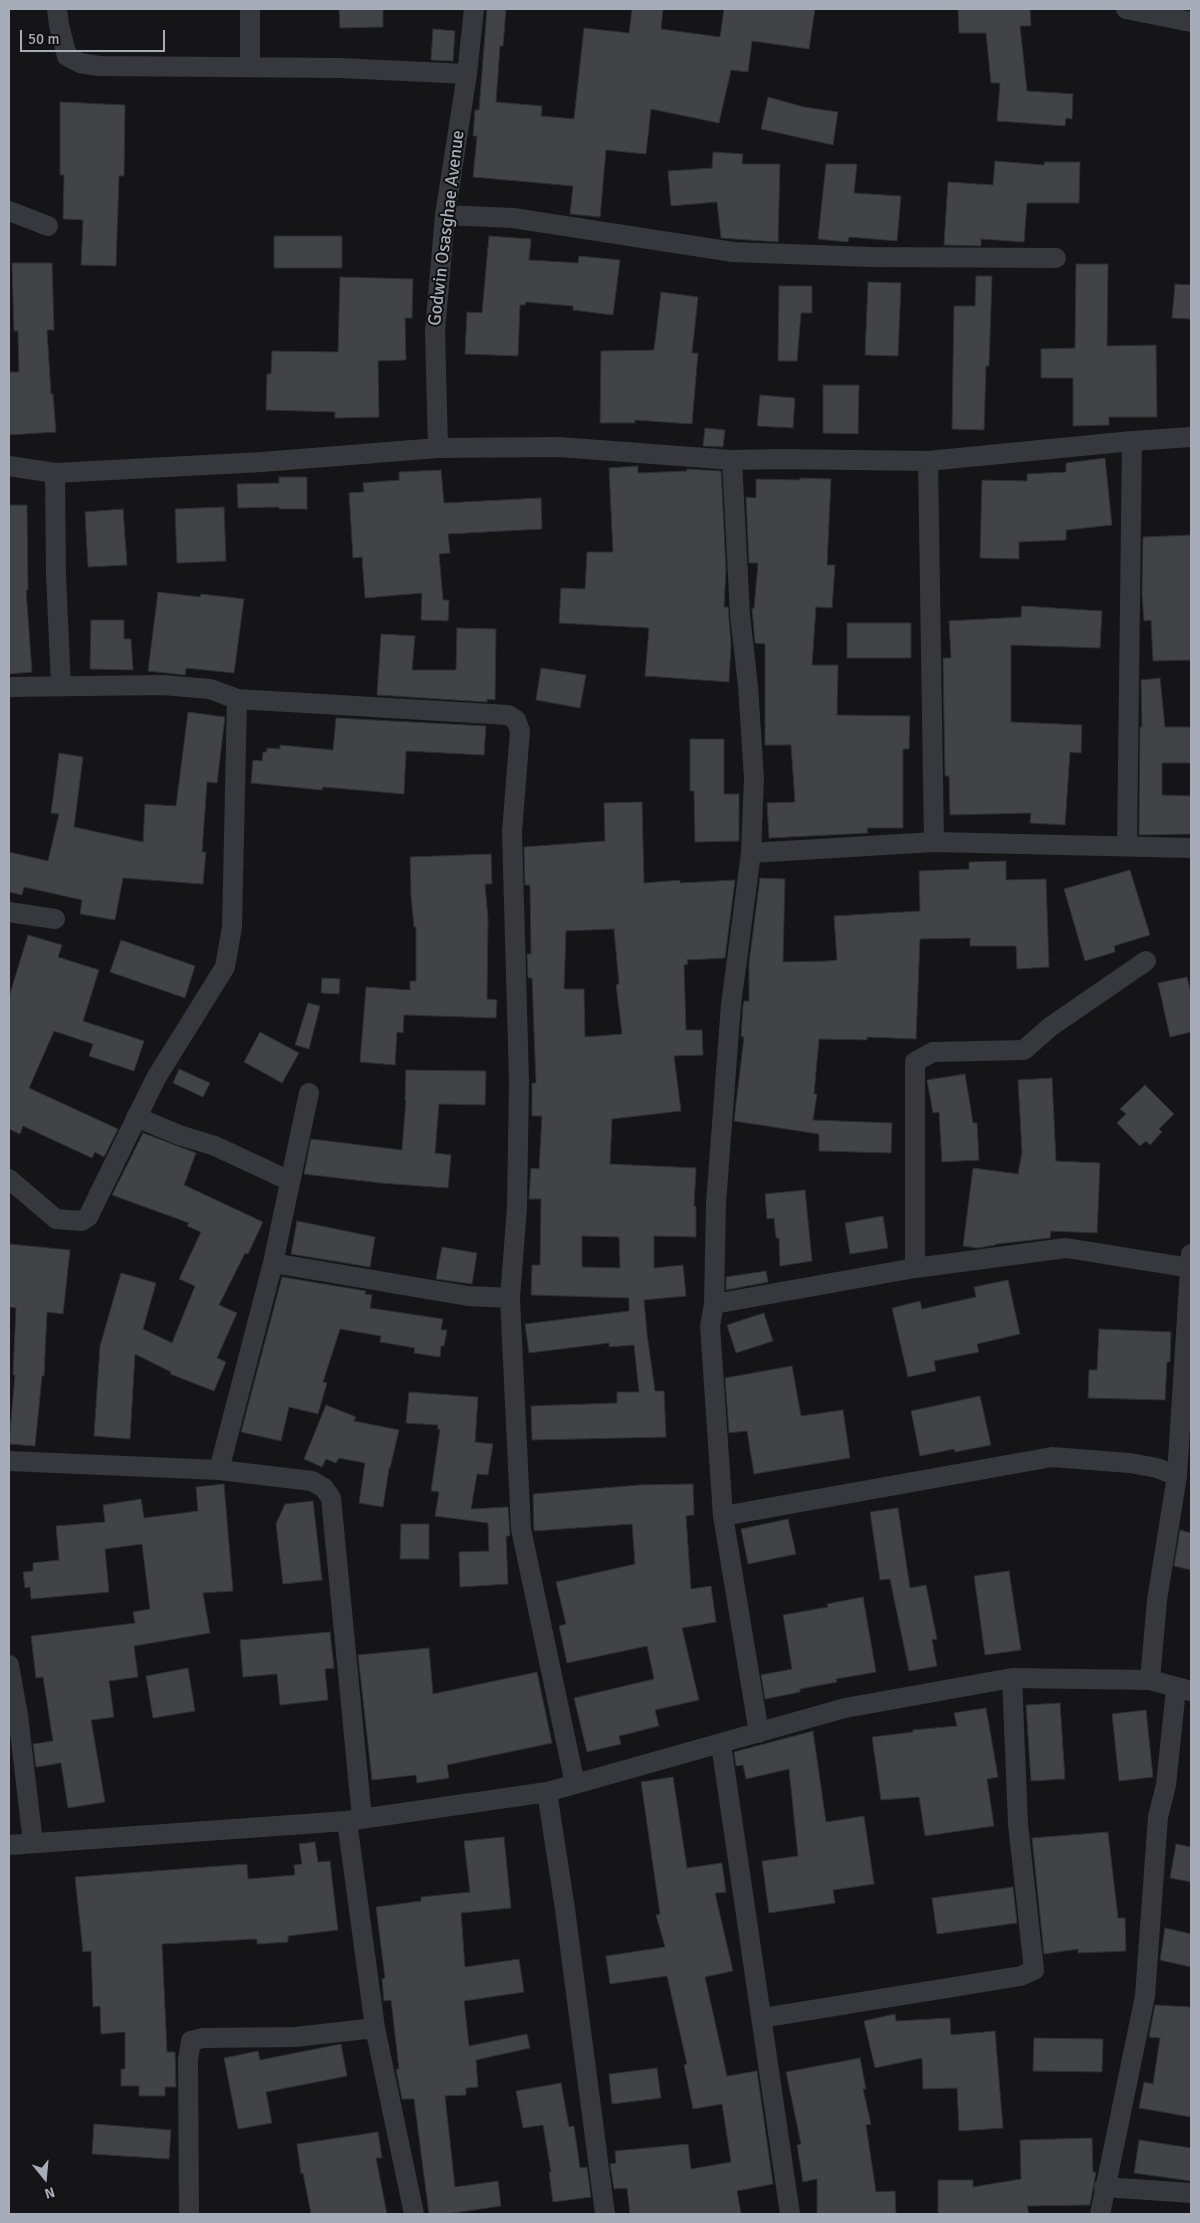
<!DOCTYPE html>
<style>
body{margin:0}
#map{position:relative;width:1200px;height:2223px;overflow:hidden;background:#151517;font-family:Signika,sans-serif}
canvas{display:block}
.frame{position:absolute;inset:0;border:10px solid #a7adb8;pointer-events:none}
.north{position:absolute;left:20px;top:2153px;width:50px;height:50px;-webkit-text-stroke:4px #101012;paint-order:stroke;rotate:163deg;font-size:14px;font-weight:700;line-height:20px;text-align:center;color:#a7adb8}
.north::after{content:'';display:block;margin:auto;width:18px;height:22px;background:#a7adb8;clip-path:polygon(50% 0,100% 100%,50% 72%,0 100%)}
.scale{position:absolute;left:20px;top:30px;width:145px;height:22px;box-sizing:border-box;border:2px solid #a7adb8;border-top:0;padding-left:6px;font-size:15px;line-height:18px;white-space:nowrap;color:#a7adb8;-webkit-text-stroke:4px #101012;paint-order:stroke}
</style>
<div id="map">
<canvas width="1200" height="2223"></canvas>
<div class="frame"></div>
<div class="north">N</div>
<div class="scale">50 m</div>
</div>
<script>
const c = document.querySelector('canvas').getContext('2d');
c.lineJoin = 'round';
function paint(path, color) { c.fillStyle = color; c.fill(path, 'evenodd'); }
const toPath = rows => new Path2D(rows.map(r => 'M' + r).join(''));
function trace(path, color, width, dash) { c.strokeStyle = color; c.lineWidth = width; c.lineCap = dash ? 'butt' : 'round'; c.setLineDash(dash || []); c.stroke(path); }
function drawText(font, color, halo, rows, align = 'center') {
  c.font = font + ' Signika,sans-serif'; c.lineWidth = 4; c.setLineDash([]); c.textBaseline = 'middle'; c.strokeStyle = halo; c.fillStyle = color; for (const [text, x, y, turn = 0] of rows) {
    c.save(); c.translate(x, y); c.rotate((+turn || 0) * Math.PI / 180); c.textAlign = isNaN(turn) ? turn : align; if (halo) c.strokeText(text, 0, 0); c.fillText(text, 0, 0); c.restore();
  }
}
const building = toPath([
 [339,9,383,9,383,27,340,28,339,9],
 [487,9,506,9,503,46,500,46,496,102,542,106,541,116,574,119,584,28,629,33,632,9,663,9,661,29,720,37,724,9,815,9,809,49,752,41,748,72,731,70,719,123,651,109,646,154,606,150,600,217,570,214,573,186,473,177,477,136,473,136,475,110,479,110,487,9],
 [958,9,1030,9,1031,26,1020,26,1027,91,1073,94,1072,119,1066,118,1065,126,997,121,1000,83,991,83,986,33,959,33,958,9],
 [433,29,455,31,453,61,431,60,433,29],
 [768,97,804,107,838,112,833,145,761,129,768,97],
 [60,102,125,105,124,176,119,176,116,266,81,265,83,220,63,219,64,175,60,175,60,102],
 [713,152,743,154,742,164,780,164,778,242,721,238,717,202,671,206,668,171,712,168,713,152],
 [995,161,1044,165,1045,162,1080,162,1079,203,1027,203,1024,242,981,239,981,246,944,245,948,182,993,185,995,161],
 [826,164,857,164,854,193,901,196,897,241,849,237,848,242,818,239,826,164],
 [274,236,342,236,342,268,274,268,274,236],
 [489,236,531,239,529,260,578,263,579,256,620,260,613,315,573,310,573,306,526,302,525,305,520,305,518,356,465,354,467,312,482,313,489,236],
 [12,263,52,263,54,330,47,330,51,394,53,394,56,432,9,435,9,372,19,372,18,331,14,331,12,263],
 [1076,264,1108,264,1107,346,1156,345,1157,417,1109,417,1109,425,1073,426,1073,378,1041,378,1041,349,1075,348,1076,264],
 [976,276,992,276,989,366,986,366,984,430,952,429,954,306,975,306,976,276],
 [340,277,413,279,412,318,405,318,406,360,378,361,379,417,335,418,335,412,266,410,267,374,271,374,272,351,338,352,340,277],
 [868,282,901,283,898,356,865,355,868,282],
 [1175,284,1191,285,1191,319,1172,318,1175,284],
 [779,286,812,286,812,313,801,313,797,361,778,361,779,286],
 [661,292,698,297,692,353,698,353,692,424,635,420,635,423,600,423,601,351,654,350,661,292],
 [823,385,859,385,858,434,823,433,823,385],
 [760,395,795,398,793,428,757,426,760,395],
 [705,428,725,430,723,447,703,446,705,428],
 [1105,458,1112,525,1066,530,1066,540,1019,542,1019,559,980,558,982,480,1027,481,1027,474,1066,472,1066,463,1105,458],
 [638,466,638,473,687,471,687,469,721,471,726,569,724,607,728,607,731,644,729,682,645,676,649,628,559,623,561,588,585,589,587,552,613,552,609,468,638,466],
 [441,470,444,503,541,498,542,529,448,534,450,553,439,554,443,600,449,600,448,621,421,620,422,593,365,598,362,557,353,558,349,493,364,492,363,483,399,480,399,472,441,470],
 [279,477,307,477,307,509,279,509,279,507,238,508,237,484,279,483,279,477],
 [800,478,831,479,827,565,835,565,832,608,816,607,812,665,838,665,837,715,910,716,909,749,903,749,903,828,867,828,868,833,769,838,767,803,795,802,791,745,765,745,765,644,755,643,752,608,754,609,758,563,749,563,746,497,756,498,756,479,800,480,800,478],
 [9,505,27,505,28,590,26,590,32,672,9,674,9,505],
 [224,507,226,561,177,563,175,509,224,507],
 [123,509,127,565,88,567,85,512,123,509],
 [1191,535,1191,660,1153,661,1151,620,1144,621,1142,593,1143,537,1191,535],
 [158,592,200,597,201,594,244,599,234,673,186,668,185,675,148,671,158,592],
 [1022,606,1102,611,1100,648,1011,645,1011,722,1082,725,1081,753,1070,752,1065,825,1030,823,1031,813,950,815,949,776,945,776,943,658,951,658,949,621,1021,617,1022,606],
 [91,620,124,620,124,639,131,639,133,670,90,669,91,620],
 [847,623,911,623,911,658,847,658,847,623],
 [457,628,496,629,495,700,487,699,487,702,377,695,381,634,415,636,412,670,456,670,457,628],
 [541,668,586,675,580,708,536,700,541,668],
 [1160,678,1165,727,1191,727,1191,763,1162,763,1162,795,1191,796,1191,834,1139,835,1140,727,1142,727,1141,680,1160,678],
 [188,712,225,717,217,783,207,782,202,852,206,852,203,884,123,878,115,920,80,914,82,900,24,887,22,895,9,892,9,852,48,861,59,814,51,813,59,753,83,757,74,827,143,842,145,804,176,806,188,712],
 [336,718,486,726,484,755,406,751,404,794,323,787,322,790,251,783,253,760,262,761,263,752,267,752,267,748,280,749,280,745,333,750,336,718],
 [690,739,724,739,724,794,739,794,739,841,695,842,694,791,690,791,690,739],
 [642,802,644,883,680,880,680,883,735,880,725,958,687,960,688,964,684,965,686,1030,702,1030,703,1055,674,1056,681,1111,612,1119,610,1164,696,1168,694,1206,696,1206,696,1237,654,1236,654,1268,683,1265,686,1296,644,1300,647,1334,655,1391,664,1391,666,1437,532,1440,531,1406,617,1403,617,1392,639,1392,634,1345,609,1347,609,1343,529,1353,525,1324,629,1311,629,1298,531,1295,532,1265,540,1265,541,1199,529,1199,531,1168,539,1169,542,1116,532,1116,532,1083,536,1083,532,978,528,978,527,954,531,954,530,885,525,885,524,847,605,841,604,803,642,802],
 [614,929,619,984,616,985,622,1034,585,1037,584,989,564,989,566,931,614,929],
 [582,1236,619,1237,620,1268,582,1267,582,1236],
 [491,854,492,884,485,884,488,919,487,999,497,1000,496,1018,404,1015,403,1033,397,1032,395,1065,360,1062,366,987,410,990,410,981,416,981,416,927,414,927,411,896,410,857,491,854],
 [1006,861,1006,880,1046,879,1049,967,1017,969,1016,946,970,946,970,938,920,939,916,1039,867,1037,867,1040,819,1039,814,1094,817,1094,813,1120,892,1123,891,1153,819,1151,819,1134,734,1121,744,1037,741,1037,743,1006,744,1001,749,1001,749,963,760,878,785,879,783,962,828,961,837,960,834,916,920,911,919,871,969,869,969,862,1006,861],
 [1130,870,1150,935,1114,946,1115,952,1085,961,1064,889,1130,870],
 [28,935,62,945,58,957,99,970,83,1021,144,1041,134,1071,89,1056,93,1044,54,1031,29,1088,118,1129,104,1157,95,1152,92,1158,23,1126,20,1134,9,1129,9,997,28,935],
 [121,940,195,966,185,998,110,972,121,940],
 [1187,977,1191,994,1191,1032,1170,1037,1158,983,1187,977],
 [322,978,340,979,339,994,321,993,322,978],
 [308,1003,320,1006,309,1049,295,1045,308,1003],
 [260,1032,299,1053,282,1083,244,1062,260,1032],
 [179,1069,210,1083,203,1097,173,1083,179,1069],
 [406,1070,486,1071,485,1105,439,1104,435,1153,451,1155,448,1188,381,1183,304,1174,311,1139,402,1150,406,1100,405,1100,406,1070],
 [965,1074,973,1123,977,1123,979,1160,942,1162,939,1112,933,1113,927,1080,965,1074],
 [1052,1078,1056,1161,1100,1163,1097,1233,1051,1231,1050,1238,996,1244,995,1245,978,1248,963,1246,973,1168,1018,1174,1022,1152,1018,1080,1052,1078],
 [1145,1085,1174,1114,1159,1129,1162,1132,1150,1145,1146,1141,1140,1146,1117,1123,1126,1114,1120,1109,1145,1085],
 [143,1133,196,1153,184,1185,263,1222,248,1254,245,1253,219,1305,237,1313,217,1358,226,1362,214,1391,170,1374,171,1372,135,1354,130,1439,94,1436,100,1346,121,1273,156,1283,143,1329,172,1343,195,1286,179,1279,201,1232,187,1226,189,1223,112,1195,143,1133],
 [805,1190,812,1261,780,1266,779,1238,776,1238,774,1218,767,1219,765,1194,805,1190],
 [883,1216,888,1248,850,1254,845,1223,883,1216],
 [297,1221,375,1237,370,1267,291,1254,297,1221],
 [9,1244,70,1250,63,1314,47,1312,44,1376,42,1376,35,1446,9,1444,15,1375,13,1375,16,1308,9,1307,9,1244],
 [442,1247,477,1253,472,1284,436,1279,442,1247],
 [766,1271,768,1282,726,1290,726,1277,766,1271],
 [282,1277,366,1291,365,1294,372,1295,370,1308,443,1319,441,1330,447,1330,444,1346,441,1346,440,1357,414,1353,415,1348,380,1342,381,1336,340,1329,323,1382,327,1383,318,1414,289,1407,281,1441,241,1432,282,1277],
 [1008,1280,1020,1334,977,1344,979,1352,934,1361,936,1371,908,1377,892,1308,920,1301,922,1309,976,1297,974,1287,1008,1280],
 [764,1313,773,1341,736,1353,727,1325,764,1313],
 [1099,1329,1171,1332,1170,1362,1167,1362,1165,1400,1088,1398,1089,1370,1097,1370,1099,1329],
 [792,1366,801,1416,843,1410,850,1458,754,1474,747,1431,729,1433,725,1378,792,1366],
 [409,1392,478,1397,475,1442,493,1444,488,1475,477,1474,471,1509,508,1507,510,1536,506,1536,508,1584,460,1587,459,1552,489,1551,488,1523,435,1516,439,1492,431,1491,440,1429,437,1429,438,1425,406,1423,409,1392],
 [980,1396,991,1445,955,1452,954,1449,920,1456,911,1411,980,1396],
 [326,1405,356,1417,354,1421,399,1430,390,1468,389,1468,383,1507,359,1503,365,1463,339,1458,336,1463,326,1459,322,1467,304,1459,326,1405],
 [224,1484,233,1591,203,1593,210,1633,134,1646,138,1677,109,1681,114,1717,91,1720,105,1802,68,1808,61,1763,36,1767,33,1744,53,1741,43,1677,36,1678,31,1636,135,1623,133,1612,150,1609,142,1544,105,1549,109,1592,31,1599,30,1587,25,1588,23,1572,33,1571,33,1563,59,1560,56,1526,105,1522,103,1505,141,1499,144,1518,198,1511,196,1487,224,1484],
 [693,1484,694,1515,686,1516,691,1589,711,1586,716,1622,682,1628,699,1700,655,1710,659,1726,619,1736,621,1744,587,1752,574,1698,654,1679,647,1646,567,1663,559,1626,566,1624,556,1582,635,1564,632,1524,534,1531,533,1494,639,1485,693,1484],
 [313,1501,322,1580,283,1584,276,1524,285,1504,313,1501],
 [898,1508,910,1588,926,1585,937,1639,932,1640,937,1666,909,1671,890,1579,880,1580,870,1512,898,1508],
 [788,1519,796,1554,748,1564,741,1529,788,1519],
 [401,1524,429,1524,429,1559,400,1559,401,1524],
 [1180,1530,1191,1533,1191,1570,1174,1566,1180,1530],
 [1009,1571,1021,1650,985,1655,974,1576,1009,1571],
 [863,1597,876,1672,836,1679,837,1682,800,1689,800,1692,765,1699,761,1675,792,1669,783,1615,828,1607,827,1604,863,1597],
 [330,1632,334,1668,325,1669,328,1700,280,1705,277,1674,243,1677,240,1640,330,1632],
 [429,1648,433,1694,537,1672,552,1743,447,1765,449,1778,417,1783,416,1775,372,1780,358,1655,429,1648],
 [188,1668,195,1711,153,1718,146,1676,188,1668],
 [1060,1703,1065,1779,1031,1781,1026,1705,1060,1703],
 [986,1708,998,1777,987,1779,994,1826,925,1836,919,1797,881,1800,872,1737,913,1732,913,1730,957,1726,954,1713,986,1708],
 [1146,1710,1153,1777,1119,1781,1112,1714,1146,1710],
 [813,1731,826,1822,864,1816,874,1884,833,1890,835,1903,769,1913,762,1861,798,1856,789,1769,746,1779,743,1765,736,1766,734,1752,813,1731],
 [673,1777,687,1868,722,1863,726,1892,715,1893,733,1971,705,1977,727,2076,757,2071,773,2184,737,2191,741,2214,630,2214,627,2188,614,2189,610,2164,616,2163,615,2151,688,2144,691,2169,731,2162,722,2104,693,2109,684,2065,687,2064,667,1976,610,1984,606,1956,665,1947,656,1915,660,1914,641,1782,673,1777],
 [1108,1832,1118,1918,1125,1918,1126,1951,1078,1953,1078,1949,1044,1954,1032,1838,1108,1832],
 [504,1837,511,1908,461,1913,465,1967,519,1959,524,1992,464,2001,469,2046,527,2034,530,2048,476,2060,478,2087,466,2088,466,2095,445,2096,455,2187,498,2181,501,2206,447,2214,429,2214,414,2099,402,2099,396,2069,399,2069,391,2000,384,2001,382,1979,385,1978,376,1907,421,1901,421,1897,470,1892,464,1841,504,1837],
 [315,1842,318,1862,330,1861,338,1930,288,1936,288,1942,257,1944,257,1939,162,1944,167,2052,175,2052,176,2087,165,2087,165,2096,139,2096,139,2086,121,2086,121,2069,125,2069,125,2032,101,2034,100,2006,93,2007,91,1951,83,1952,75,1877,247,1864,248,1879,295,1875,294,1865,302,1864,299,1844,315,1842],
 [1176,1844,1191,1847,1191,1882,1170,1878,1176,1844],
 [1013,1887,1017,1923,937,1934,932,1898,1013,1887],
 [1165,1928,1191,1934,1191,1967,1160,1960,1165,1928],
 [1155,2005,1191,2007,1191,2117,1139,2108,1144,2082,1153,2084,1160,2038,1149,2037,1155,2005],
 [895,2014,896,2021,950,2018,951,2035,995,2031,1003,2128,959,2131,957,2088,923,2089,922,2058,875,2068,864,2021,895,2014],
 [1034,2038,1103,2039,1102,2072,1033,2071,1034,2038],
 [341,2044,347,2076,266,2092,272,2123,238,2129,224,2058,258,2051,260,2060,341,2044],
 [860,2058,866,2089,863,2089,871,2124,866,2125,876,2192,895,2191,896,2214,817,2214,817,2179,803,2182,797,2145,801,2144,786,2072,860,2058],
 [657,2068,661,2098,612,2104,609,2074,657,2068],
 [561,2083,569,2127,574,2126,580,2168,587,2167,591,2197,553,2202,549,2172,551,2172,543,2125,523,2128,516,2091,561,2083],
 [94,2124,171,2130,169,2159,92,2154,94,2124],
 [378,2132,382,2158,376,2158,387,2214,311,2214,303,2173,301,2174,297,2144,378,2132],
 [1092,2138,1093,2172,1096,2172,1090,2205,1027,2206,1029,2214,938,2214,938,2180,973,2180,973,2187,1021,2179,1020,2140,1092,2138],
 [1139,2140,1191,2148,1191,2181,1134,2173,1139,2140]
]);
paint(building, '#414347');
trace(building, '#2f2f33', 1);
trace(toPath([
 [57,9,59,25,67,56,80,63,99,66,340,68,467,74],
 [250,9,250,67],
 [1126,9,1191,22],
 [9,211,48,226],
 [445,215,513,218,733,252,871,257,1056,258],
 [438,448,435,331,445,215,467,74,474,9],
 [732,460,740,615,748,686,754,778,751,853,731,1005,716,1203,714,1304,710,1326,723,1516,759,1733],
 [928,461,934,842],
 [9,466,55,473,262,462,438,448,559,447,732,460,781,459,928,461,1132,441,1191,437],
 [55,473,56,575,61,686],
 [9,687,163,685,210,689,237,699,508,715,516,720,520,731,512,832,519,1081,517,1207,510,1298,521,1529,575,1784],
 [1127,846,1132,441],
 [751,853,934,842,1191,848],
 [9,912,55,919],
 [136,1117,179,1135,215,1146,290,1181],
 [9,1179,56,1219,81,1221,88,1217,156,1078,225,967,232,927,237,699],
 [273,1263,468,1296,510,1298],
 [915,1268,915,1062,933,1052,1024,1050,1050,1027,1146,961],
 [714,1304,915,1268,1066,1248,1191,1268],
 [9,1461,219,1470,273,1263,309,1093],
 [219,1470,312,1481,324,1488,331,1498,362,1818],
 [723,1516,1052,1457,1130,1463,1157,1468,1177,1476],
 [9,1665,18,1715,33,1843],
 [1150,1680,1157,1600,1177,1476,1191,1254],
 [721,1744,790,2214],
 [547,1792,565,1909,605,2214],
 [347,1821,375,2028,414,2214],
 [9,1845,347,1821,547,1792,845,1708,1012,1678,1150,1680,1191,1691],
 [762,2018,1021,1976,1034,1970,1018,1824,1012,1678],
 [1104,2187,1191,2193],
 [189,2214,188,2060,191,2041,203,2038,295,2037,375,2028],
 [1100,2214,1145,1996,1158,1817,1166,1785,1176,1689]
]), '#36383d', 20);
drawText('18px', '#a7adb8', '#101012', [
 ["Godwin Osasghae Avenue",447,228,-83]
]);
</script>
